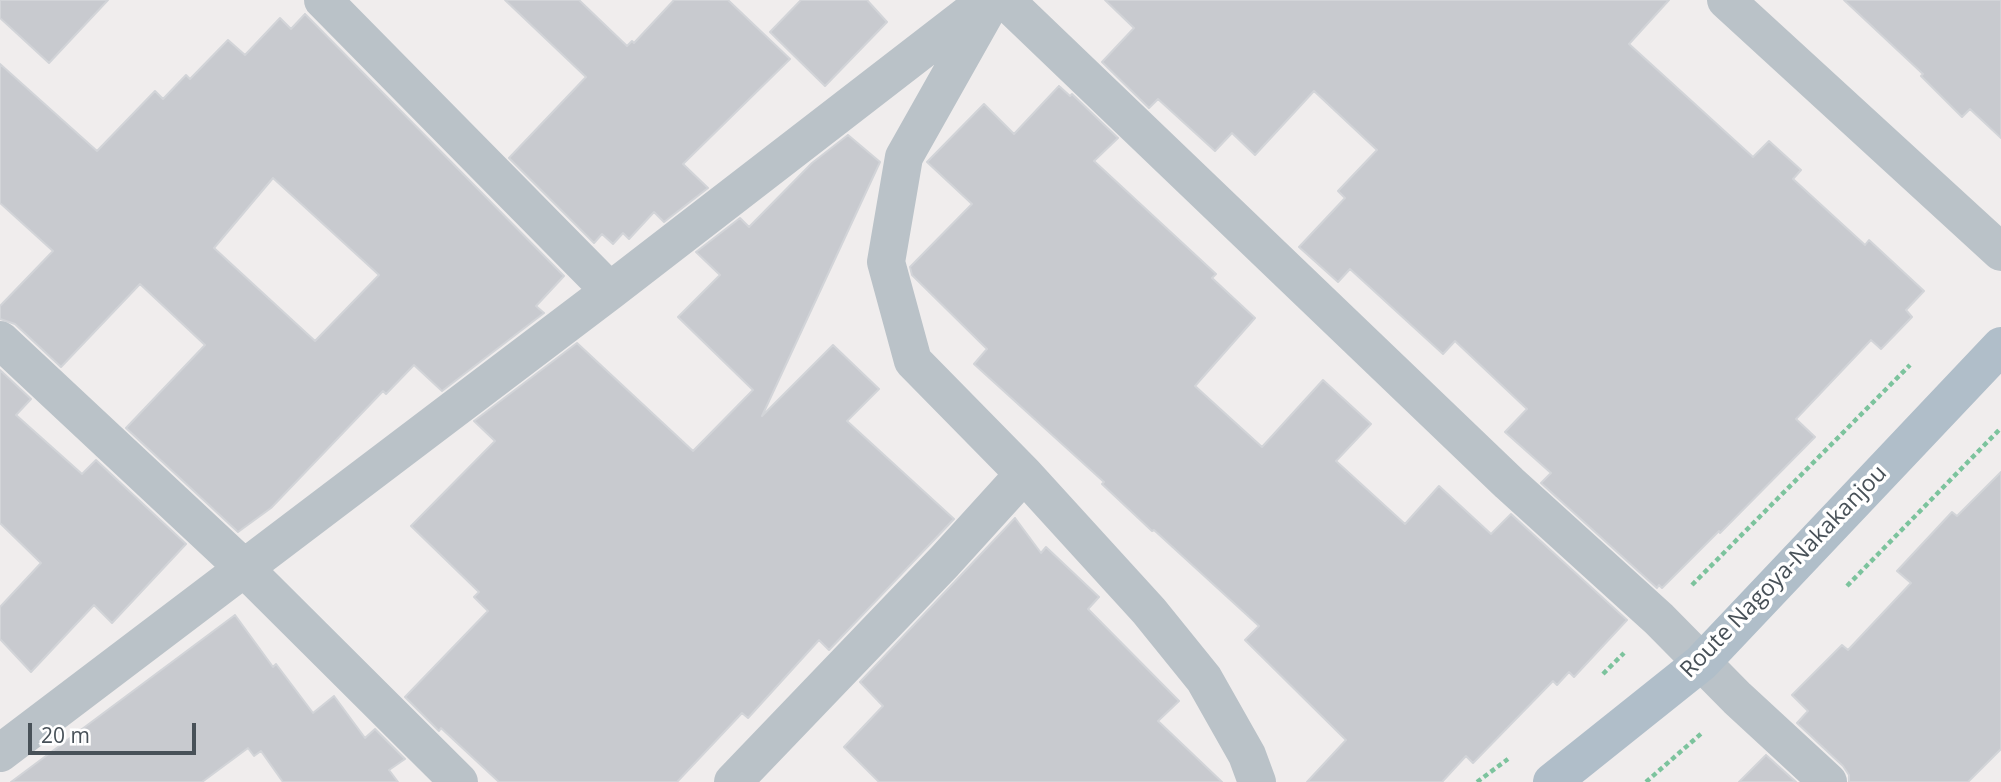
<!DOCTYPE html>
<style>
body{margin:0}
#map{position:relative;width:2001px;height:782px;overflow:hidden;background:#f0eded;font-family:"Open Sans",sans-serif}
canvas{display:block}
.scale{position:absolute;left:28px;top:723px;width:168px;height:32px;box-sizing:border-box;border:4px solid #485158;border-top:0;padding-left:9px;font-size:21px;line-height:24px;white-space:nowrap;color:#485158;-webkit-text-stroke:5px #fff;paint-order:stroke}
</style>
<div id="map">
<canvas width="2001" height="782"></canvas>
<div class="scale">20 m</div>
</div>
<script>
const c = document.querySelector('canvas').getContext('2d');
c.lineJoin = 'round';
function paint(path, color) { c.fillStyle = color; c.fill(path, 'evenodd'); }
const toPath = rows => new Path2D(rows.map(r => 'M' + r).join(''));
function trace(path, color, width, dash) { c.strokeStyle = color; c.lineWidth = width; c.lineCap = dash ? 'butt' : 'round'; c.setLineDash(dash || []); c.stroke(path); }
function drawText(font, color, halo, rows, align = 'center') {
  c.font = font + ' "Open Sans",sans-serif'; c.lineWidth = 7; c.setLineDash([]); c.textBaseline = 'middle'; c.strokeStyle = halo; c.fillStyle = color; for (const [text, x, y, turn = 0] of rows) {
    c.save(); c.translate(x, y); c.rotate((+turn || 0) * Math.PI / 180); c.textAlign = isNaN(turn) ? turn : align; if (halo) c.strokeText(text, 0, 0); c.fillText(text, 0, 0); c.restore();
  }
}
const building = toPath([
 [0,0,108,0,49,63,0,18,0,0],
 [505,0,579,0,627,46,632,41,634,43,674,0,728,0,790,59,683,164,708,188,664,222,654,212,629,239,623,233,613,244,602,234,594,243,509,158,586,77,505,0],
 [801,0,867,0,887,22,825,86,770,32,801,0],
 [1105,0,1669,0,1629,44,1753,157,1769,141,1801,170,1793,179,1865,245,1869,240,1924,291,1906,310,1912,317,1881,349,1871,340,1796,419,1815,437,1720,533,1719,531,1662,588,1659,585,1657,588,1541,483,1551,473,1505,432,1527,409,1455,341,1443,354,1350,269,1338,282,1299,247,1345,198,1338,191,1377,150,1314,91,1255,155,1232,133,1215,151,1158,99,1149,108,1102,62,1134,28,1105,0],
 [1844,0,2001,0,2001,138,1970,109,1962,117,1921,76,1923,74,1844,0],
 [305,14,564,276,536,306,544,313,442,391,414,365,386,394,383,391,271,508,238,532,126,428,205,345,140,284,61,367,15,324,0,319,0,306,53,251,0,203,0,64,97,151,155,91,163,99,186,75,190,79,228,40,245,55,280,18,291,29,305,14],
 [273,178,379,275,315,341,214,248,273,178],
 [1059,86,1070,96,1072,94,1118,138,1094,161,1216,274,1212,278,1255,318,1195,386,1262,447,1323,380,1371,424,1336,461,1405,524,1439,486,1491,534,1511,514,1627,620,1574,677,1569,672,1557,685,1553,681,1473,763,1466,756,1442,782,1307,782,1346,740,1245,640,1259,626,1154,530,1152,531,1102,484,1104,482,974,364,987,349,912,275,910,267,972,204,927,162,984,104,1014,134,1059,86],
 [848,135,880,162,762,416,833,345,879,389,847,421,954,519,829,650,819,640,748,718,742,713,677,782,499,782,441,728,439,731,405,697,488,611,474,597,479,592,411,526,495,441,474,421,577,343,693,451,753,390,678,317,720,275,696,252,740,218,749,227,812,163,848,135],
 [0,370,31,399,16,415,82,474,96,460,186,544,112,623,94,605,31,672,0,639,0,607,41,563,0,523,0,370],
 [2001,472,2001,749,1968,782,1849,782,1849,775,1843,766,1797,723,1808,711,1792,695,1842,645,1848,650,1911,583,1897,571,1952,512,1957,516,2001,472],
 [1015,518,1041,553,1046,547,1099,597,1088,609,1179,701,1158,721,1222,782,879,782,844,747,883,706,860,682,1015,518],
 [235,615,273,667,276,664,313,713,334,696,365,738,375,729,405,759,389,770,398,782,283,782,261,751,254,756,248,748,202,782,11,782,235,615],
 [1766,755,1796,782,1739,782,1766,755]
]);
paint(building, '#c8cacf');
trace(building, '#d2d4d8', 2);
trace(toPath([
 [1692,585,1910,365],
 [1847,586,2001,428],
 [1603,674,1624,653],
 [1477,782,1508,759],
 [1646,782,1703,732]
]), '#7cc39d', 4.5, [5, 3.5]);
trace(toPath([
 [323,0,610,291],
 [1005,0,1509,483,1659,619,1737,698,1828,782],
 [1726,0,2001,252],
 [988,8,904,157,886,262,913,361,1024,474,1149,611,1204,679,1247,755,1257,782],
 [0,340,244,568,459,782],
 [0,753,610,291,987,0],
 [733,782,944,562,1024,474]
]), '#bac2c8', 38);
trace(toPath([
 [1552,782,1701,663,2001,346]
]), '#b0bec9', 38);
drawText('23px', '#485158', '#fff', [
 ["Route Nagoya-Nakakanjou",1784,572,-46]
]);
</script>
